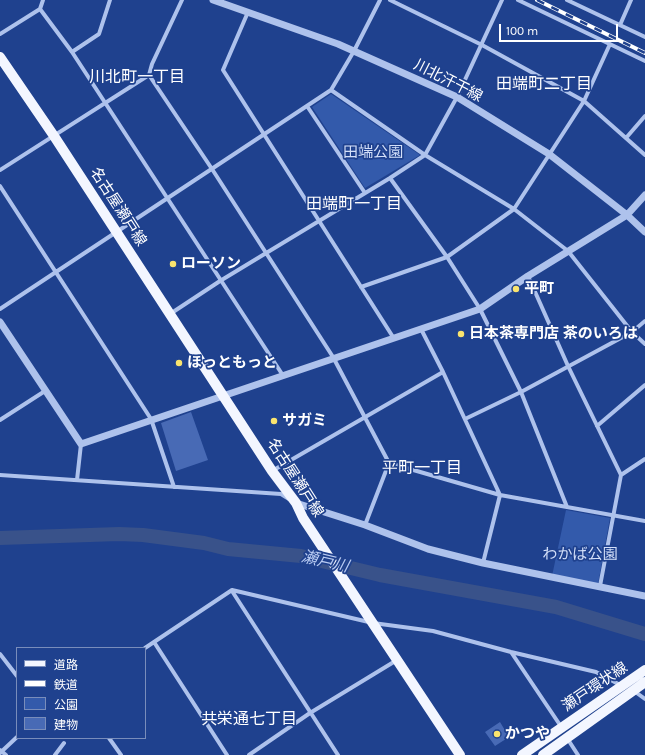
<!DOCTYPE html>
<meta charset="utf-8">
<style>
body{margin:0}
#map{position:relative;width:645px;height:755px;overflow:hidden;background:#1f418e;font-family:Karla,"Noto Sans JP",sans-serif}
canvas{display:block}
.legend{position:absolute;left:16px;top:647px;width:130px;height:92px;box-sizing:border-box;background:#1f418e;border:1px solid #798dbb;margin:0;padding:5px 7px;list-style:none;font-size:12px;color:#fff}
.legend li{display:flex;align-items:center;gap:8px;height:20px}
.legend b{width:20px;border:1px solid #798dbb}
.scale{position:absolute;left:499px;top:24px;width:119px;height:18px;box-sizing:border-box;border:2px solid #fff;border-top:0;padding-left:5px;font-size:12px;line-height:14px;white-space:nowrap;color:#fff;-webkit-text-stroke:3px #1f418e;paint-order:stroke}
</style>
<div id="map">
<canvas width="645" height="755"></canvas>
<ul class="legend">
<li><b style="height:5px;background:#f3f6ff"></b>道路</li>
<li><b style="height:5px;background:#fff"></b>鉄道</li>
<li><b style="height:11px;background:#335aab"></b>公園</li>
<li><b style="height:11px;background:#486ab5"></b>建物</li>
</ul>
<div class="scale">100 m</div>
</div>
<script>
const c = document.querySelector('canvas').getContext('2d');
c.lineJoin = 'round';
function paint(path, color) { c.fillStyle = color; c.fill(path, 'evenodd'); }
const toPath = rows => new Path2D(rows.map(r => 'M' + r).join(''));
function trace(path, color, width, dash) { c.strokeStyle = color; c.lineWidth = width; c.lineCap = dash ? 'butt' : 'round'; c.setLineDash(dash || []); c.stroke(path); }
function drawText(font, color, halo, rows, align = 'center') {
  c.font = font + ' Karla,"Noto Sans JP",sans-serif'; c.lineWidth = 3.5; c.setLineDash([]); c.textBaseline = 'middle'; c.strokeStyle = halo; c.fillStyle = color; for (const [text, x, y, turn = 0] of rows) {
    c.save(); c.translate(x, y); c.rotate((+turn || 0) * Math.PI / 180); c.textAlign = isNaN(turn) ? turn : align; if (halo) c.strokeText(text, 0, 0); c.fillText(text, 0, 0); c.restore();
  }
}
paint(toPath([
 [331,94,420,155,365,188,312,107],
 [566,510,610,518,598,584,552,576]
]), '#335aab');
trace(toPath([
 [0,538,119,534,143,535,204,543,228,549,301,556,380,575,556,607,645,634]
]), '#39528a', 14);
paint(toPath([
 [191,412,208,460,176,471,161,423],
 [500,722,509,737,495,746,485,732]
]), '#486ab5');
trace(toPath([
 [390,0,482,45,584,101,645,155],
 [518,0,645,61],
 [567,0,645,37],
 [40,9,72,52,282,374],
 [248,12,223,70,393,337],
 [620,25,631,0],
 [0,34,40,9,43,0],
 [72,52,99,34,110,0],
 [149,75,212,169,333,357,389,463,500,495,645,521],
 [331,90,425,155,514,209,568,251,632,332,645,344],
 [307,106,365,193],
 [626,138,645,116],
 [0,170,149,75,152,64,182,0],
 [390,178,447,257,480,309,521,392,567,507],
 [0,186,151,419,174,487],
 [528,276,568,366,621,475,600,586],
 [361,287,447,257,514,209,584,101,610,44],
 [0,309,331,90,354,51,380,0],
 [170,314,220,281,390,178,425,155,457,97,502,0],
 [421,329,443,372,500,495,483,563],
 [465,419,521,392,632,332,645,321],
 [0,420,45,391],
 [597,426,645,385],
 [272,471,443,372],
 [0,475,281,494,289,499],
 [621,475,645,459],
 [77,480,81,444],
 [365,525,389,463],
 [232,591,338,755],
 [154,642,227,755],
 [145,648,232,590,373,623,433,631,511,652,596,672,622,686],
 [511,652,562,728],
 [0,654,17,676],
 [634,691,645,699],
 [109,738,121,755],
 [567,738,578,755],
 [0,750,6,755],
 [0,753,17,737],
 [55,755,64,743],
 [249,755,310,713,397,660]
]), '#aec2ec', 4);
trace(toPath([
 [213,0,338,44,457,97,549,154,627,215,645,232],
 [0,322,81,444,480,309,528,276,627,215,645,195],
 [296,503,365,525,428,549,483,563,645,596]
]), '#aec2ec', 7);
trace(toPath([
 [0,57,54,136,272,471,296,503,303,518,460,755],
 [522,755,645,670],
 [543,755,645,682]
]), '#f3f6ff', 10);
const rail = toPath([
 [537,0,645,53]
]);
trace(rail, '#fff', 4);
trace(rail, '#1f418e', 2.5, [8]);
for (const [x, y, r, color] of [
 [173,264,4,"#fae46e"],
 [516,289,4,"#fae46e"],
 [461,334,4,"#fae46e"],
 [179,363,4,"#fae46e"],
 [274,421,4,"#fae46e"],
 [497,734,4,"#fae46e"]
]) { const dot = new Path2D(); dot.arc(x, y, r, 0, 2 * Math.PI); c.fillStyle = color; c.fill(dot); trace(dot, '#1f418e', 1.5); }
drawText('15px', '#fff', '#1f418e', [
 ["川北汗干線",448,81,27],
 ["名古屋瀬戸線",118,207,57],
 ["名古屋瀬戸線",295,478,57],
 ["瀬戸環状線",595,687,-34]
]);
drawText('15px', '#d3dff9', '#1f418e', [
 ["田端公園",373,153],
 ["わかば公園",580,555]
]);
drawText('bold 15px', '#fff', '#1f418e', [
 ["ローソン",181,264],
 ["平町",524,289],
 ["日本茶専門店 茶のいろは",469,334],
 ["ほっともっと",187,363],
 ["サガミ",282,421],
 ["かつや",505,734]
], 'left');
drawText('16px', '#fff', '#1f418e', [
 ["川北町一丁目",137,77],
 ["田端町二丁目",544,84],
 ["田端町一丁目",354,204],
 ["平町一丁目",422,468],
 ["共栄通七丁目",249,719]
]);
drawText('italic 16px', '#baccf3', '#1f418e', [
 ["瀬戸川",325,562,13]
]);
</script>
